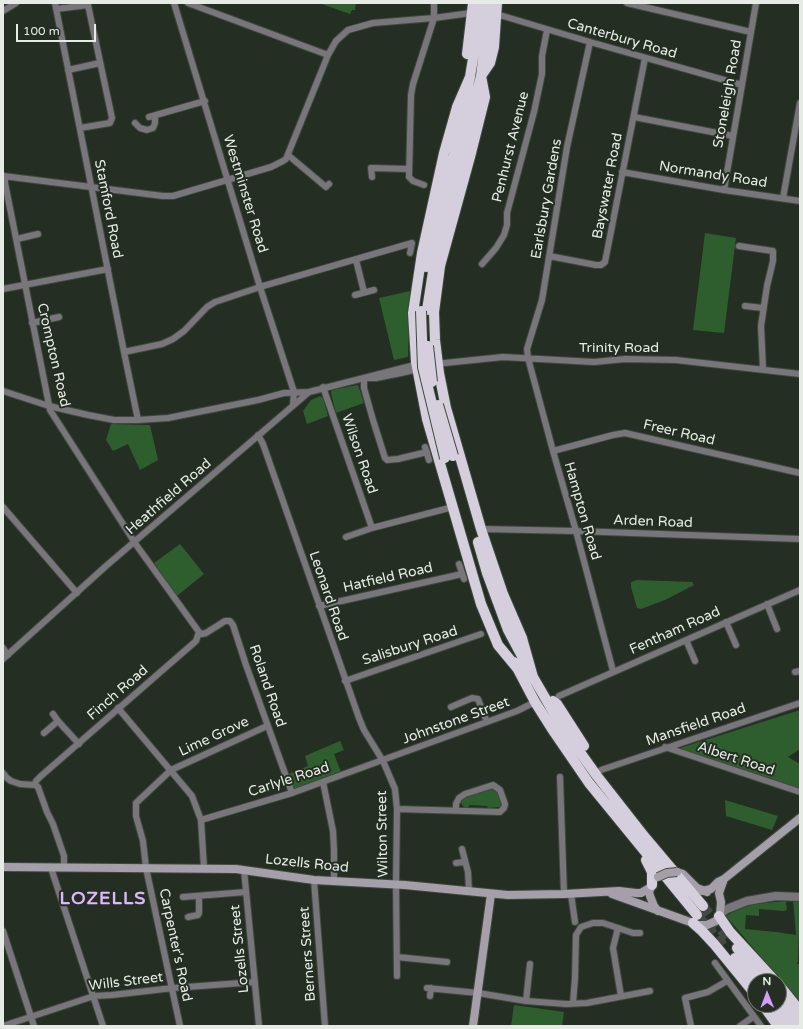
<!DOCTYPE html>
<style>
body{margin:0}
#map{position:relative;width:803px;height:1029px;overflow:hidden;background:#242e23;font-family:"Varela Round",sans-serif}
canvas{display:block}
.frame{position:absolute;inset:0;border:4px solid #e6ece5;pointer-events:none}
.north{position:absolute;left:747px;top:973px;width:40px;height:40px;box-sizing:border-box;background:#242e23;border:1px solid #727a71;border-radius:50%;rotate:359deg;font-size:11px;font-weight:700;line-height:16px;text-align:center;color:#e6ece5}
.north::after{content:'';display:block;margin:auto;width:14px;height:18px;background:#d29dfd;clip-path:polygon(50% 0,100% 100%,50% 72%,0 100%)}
.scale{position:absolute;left:16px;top:24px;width:80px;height:18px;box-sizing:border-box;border:2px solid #e6ece5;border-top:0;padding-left:5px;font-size:12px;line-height:14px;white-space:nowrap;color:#e6ece5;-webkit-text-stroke:3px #242e23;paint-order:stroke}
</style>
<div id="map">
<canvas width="803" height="1029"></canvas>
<div class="frame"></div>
<div class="north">N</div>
<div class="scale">100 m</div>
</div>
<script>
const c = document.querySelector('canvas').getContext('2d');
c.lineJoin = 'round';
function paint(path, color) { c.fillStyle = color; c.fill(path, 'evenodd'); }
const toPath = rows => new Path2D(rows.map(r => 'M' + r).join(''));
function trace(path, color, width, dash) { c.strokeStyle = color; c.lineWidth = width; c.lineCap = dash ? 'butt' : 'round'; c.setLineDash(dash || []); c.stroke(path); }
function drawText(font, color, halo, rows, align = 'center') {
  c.font = font + ' "Varela Round",sans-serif'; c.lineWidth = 4; c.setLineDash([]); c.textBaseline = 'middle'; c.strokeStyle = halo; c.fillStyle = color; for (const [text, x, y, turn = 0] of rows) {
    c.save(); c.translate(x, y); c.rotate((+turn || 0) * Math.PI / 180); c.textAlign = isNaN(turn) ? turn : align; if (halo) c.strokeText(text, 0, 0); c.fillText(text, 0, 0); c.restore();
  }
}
paint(toPath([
 [319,3,356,3,355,10,352,10,350,14],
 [705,233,736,238,724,333,693,330],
 [410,291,408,357,394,360,379,298],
 [358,385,364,403,336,413,331,393,332,390],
 [320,396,323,398,328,416,307,424,303,411,311,400],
 [111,424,150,425,158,460,140,470,128,444,113,451,106,440],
 [180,544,204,574,177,596,154,563],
 [637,580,692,582,694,585,665,600,641,609,637,608,631,587,631,582],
 [800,710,800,749,788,757,800,764,800,788,677,749],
 [340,741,344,750,334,754,341,772,293,790,288,774,308,766,305,756],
 [489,788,498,791,501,799,502,805,500,807,488,808,487,806,470,805,468,807,464,807,461,803,463,798],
 [725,800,778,816,772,830,726,816],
 [793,899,800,900,798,961,797,964,800,964,800,1003,726,916,733,912,753,904,786,901,787,910,784,911,759,909,759,916,746,915,745,929,776,932,796,935],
 [514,1005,564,1012,562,1026,511,1026]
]), '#2f5e2e');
trace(toPath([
 [703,906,730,941],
 [697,915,724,946]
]), '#414a40', 10, [10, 5]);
const minor = toPath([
 [55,3,124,352,138,420],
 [174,3,260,287,294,392,293,405],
 [188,3,328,55],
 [627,3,751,32],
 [56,9,88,5,112,118,110,123,80,128],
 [3,11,16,3],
 [497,16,503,16,590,42,742,85],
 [590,42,567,147,542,300,527,349,528,358,553,451,576,531,613,671],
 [68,70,100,63],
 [149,117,205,101],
 [634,117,733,136],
 [135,123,140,128,147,130,153,128,155,123,155,116],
 [288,155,326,187,329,184],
 [622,172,724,190,800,201],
 [3,176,163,196,173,196,271,167,283,161,286,159,328,55,336,41,348,30,373,23,434,18,471,13],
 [5,176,5,183,50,410,137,546,199,632],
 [372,177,371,168,409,169],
 [424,185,413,181,409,177,411,95,413,84,434,18,434,3],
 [724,190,756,3],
 [783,198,800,103],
 [17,239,38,234],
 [739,246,773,251,773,261,767,286,761,326,763,369],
 [549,256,596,265,601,265,605,262,645,58],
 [356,260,364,292],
 [482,264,496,248,504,235,507,225,507,213,534,112,542,74,542,56,547,30],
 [3,289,108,269],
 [355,295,374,290],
 [745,306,763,308],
 [32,323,59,317],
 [124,352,162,344,173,339,184,331,207,307,215,302,263,286,412,243,410,253],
 [435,364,503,357,594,362,625,359,676,360,800,374],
 [364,378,364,388,373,420,385,458,387,460,398,459,427,452],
 [368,378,376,378,401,373,414,370,417,367],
 [323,387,372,528],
 [3,391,49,406,88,415,114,420,138,420,168,418,258,400,284,393,309,392],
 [258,435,263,444,359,718,364,730,383,761,395,789,397,809,396,884,397,976],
 [425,447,429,460],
 [553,451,613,435,625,433,800,473],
 [3,507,77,593],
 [481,529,576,531,800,539],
 [346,537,372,528,453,507],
 [459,564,464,579],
 [767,604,777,629],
 [319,606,462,574],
 [726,622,736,645],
 [199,632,202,634,206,633,225,621,230,621,233,625,246,665,292,793],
 [686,640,695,661],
 [3,648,8,655],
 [3,659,106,566,309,392,411,366,418,367],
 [795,672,800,671],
 [345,681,481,634],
 [559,696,800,590],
 [451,707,472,698,478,699,487,722],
 [118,708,192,796,201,820,204,868],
 [53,714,58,721,79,744],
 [44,733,58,721],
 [665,747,800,792],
 [601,770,800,703],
 [3,773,7,778,11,781,20,784,35,785],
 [560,777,564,894],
 [323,782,333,831,334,850,334,882],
 [35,785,36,781,41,776,196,641,199,632],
 [35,785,38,787,47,812,53,824,64,856,64,867],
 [397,809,500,812,504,808,505,804,500,790,493,785,465,794,459,798,456,804,456,810],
 [201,820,292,793,517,711,535,702],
 [462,849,468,872,469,891],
 [456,863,464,862],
 [51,868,103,1026],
 [244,870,259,1026],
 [314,880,325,1026],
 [571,894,575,922],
 [183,897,246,892],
 [188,917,198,915,199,913,199,896],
 [618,928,613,948,621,996],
 [3,931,34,1026],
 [397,957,447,962],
 [715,963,761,1026],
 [427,988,478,993,526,1001,566,1004,587,1003,650,991],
 [430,996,431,988],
 [526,1001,530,964],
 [573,1003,575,978,576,935,581,927,593,923,603,923,633,933,640,933],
 [3,1026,94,996,112,995,173,988,255,982],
 [180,1026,146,868,143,841,136,816,136,803,171,770,267,726],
 [691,1026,685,998,708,992,727,981],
 [740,1026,753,1017]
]);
const tertiary = toPath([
 [720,914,727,909,747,901,776,896,800,897]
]);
const secondary = toPath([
 [3,867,236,869,314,880,405,885,508,895,564,894,619,891,636,893,641,893,651,887],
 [677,872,683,874,697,888,707,892],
 [652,885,649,892,650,896,654,906,658,911],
 [702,891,711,889,718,882,724,879,800,818],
 [612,894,693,923,698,925,707,925,716,921,720,914,721,902,719,893,724,879],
 [473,1026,491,894]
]);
const trunk = toPath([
 [497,3,494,47,490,63,481,76,485,97,470,157,440,266,434,312,435,340,439,373,446,408,481,529,503,594,522,638,533,677],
 [467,54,473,3],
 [470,77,457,107,444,153,422,253,413,313,416,362,427,419,481,604,498,645,517,668],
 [426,267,445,184,454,155,470,77,482,3],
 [427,310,435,259,481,76,490,3],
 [478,542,487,573,508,630,533,677,562,727,597,776,644,836,703,906],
 [514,662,535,702,554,732,589,783,697,915],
 [553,701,557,704,584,746],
 [646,860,652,872,652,885],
 [719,916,730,932,775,981],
 [693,923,702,931,715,945,755,994],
 [737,948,765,981],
 [735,958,755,981],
 [779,985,800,1011],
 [779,998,800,1025],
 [763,1005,778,1026],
 [773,1005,789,1026]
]);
trace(minor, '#3f493e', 8);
trace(tertiary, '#3f493e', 10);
trace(secondary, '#3f493e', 10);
trace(trunk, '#3f493e', 12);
trace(minor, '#78757b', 6);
trace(tertiary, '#78757b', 8);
trace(secondary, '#a49fa9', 8);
trace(trunk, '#d5cedc', 10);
const secondaryBridge = toPath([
 [658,877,667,873,677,872]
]);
const trunkBridge = toPath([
 [421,311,423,367,445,458],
 [428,346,432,382],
 [438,405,453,456]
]);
trace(secondaryBridge, '#3f493e', 10, []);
trace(trunkBridge, '#3f493e', 12, []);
trace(secondaryBridge, '#a49fa9', 8);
trace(trunkBridge, '#d5cedc', 10);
drawText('14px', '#e6ece5', '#242e23', [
 ["Canterbury Road",622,39,16],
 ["Stoneleigh Road",728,94,-80],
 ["Penhurst Avenue",511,147,-76],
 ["Normandy Road",713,175,9],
 ["Bayswater Road",608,186,-79],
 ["Westminster Road",245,194,73],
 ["Earlsbury Gardens",547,199,-80],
 ["Stamford Road",108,209,79],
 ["Trinity Road",619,348],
 ["Crompton Road",53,355,77],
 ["Freer Road",679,433,13],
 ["Wilson Road",359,454,71],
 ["Heathfield Road",169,497,-41],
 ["Hampton Road",582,511,74],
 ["Arden Road",653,522,2],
 ["Hatfield Road",388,578,-13],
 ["Leonard Road",328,596,71],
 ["Fentham Road",675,631,-24],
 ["Salisbury Road",410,646,-18],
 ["Roland Road",267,686,71],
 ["Finch Road",118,693,-41],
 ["Johnstone Street",456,721,-20],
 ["Mansfield Road",696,725,-19],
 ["Lime Grove",214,737,-25],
 ["Albert Road",736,759,18],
 ["Carlyle Road",289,780,-18],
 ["Wilton Street",383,834,-91],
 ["Lozells Road",307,864,6],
 ["Carpenter's Road",175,945,78],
 ["Lozells Street",240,949,-96],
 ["Berners Street",308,954,-94],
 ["Wills Street",126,982,-7]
]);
c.letterSpacing = '1px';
drawText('bold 18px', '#ddb9fc', '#242e23', [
 ["LOZELLS",103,899]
]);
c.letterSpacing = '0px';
</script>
